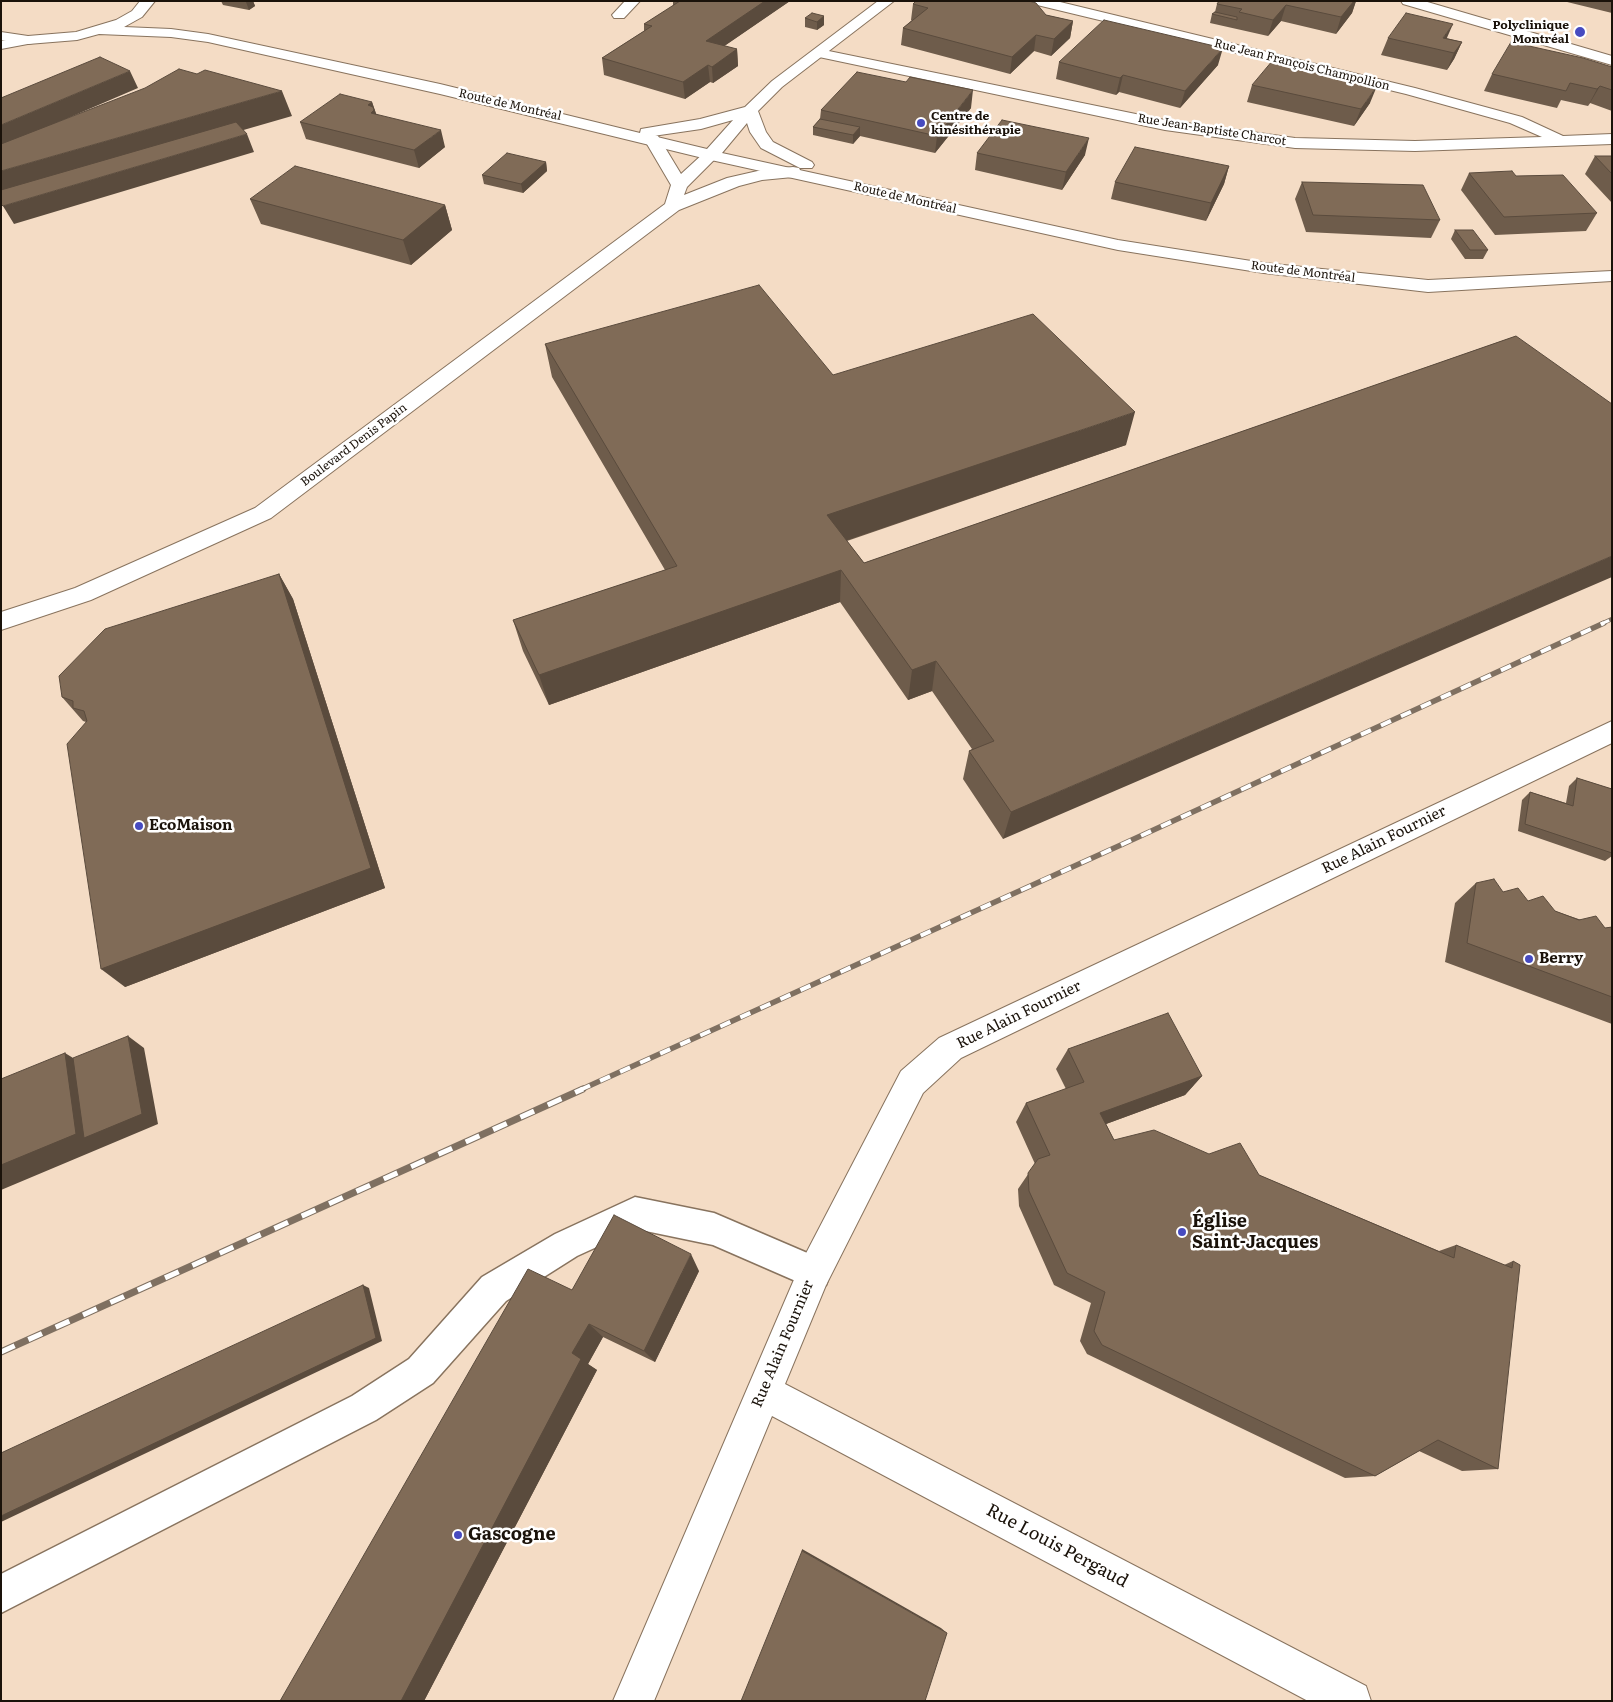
<!DOCTYPE html>
<meta charset="utf-8">
<style>
body{margin:0}
#map{position:relative;width:1613px;height:1702px;overflow:hidden;background:#f4dcc5;font-family:Literata,serif}
canvas{display:block}
.frame{position:absolute;inset:0;border:2px solid #1a120a;pointer-events:none}
</style>
<div id="map">
<canvas width="1613" height="1702"></canvas>
<div class="frame"></div>
</div>
<script>
const c = document.querySelector('canvas').getContext('2d');
c.lineJoin = 'round';
const toPath = rows => new Path2D(rows.map(r => 'M' + r).join(''));
function trace(path, color, width, dash) { c.strokeStyle = color; c.lineWidth = width; c.lineCap = dash ? 'butt' : 'round'; c.setLineDash(dash || []); c.stroke(path); }
function paint(path, color) { c.fillStyle = color; c.fill(path, 'evenodd'); }
function drawText(font, color, halo, rows, align = 'center') {
  c.font = font + ' Literata,serif'; c.lineWidth = 5; c.setLineDash([]); c.textBaseline = 'middle'; c.strokeStyle = halo; c.fillStyle = color; for (const [text, x, y, turn = 0] of rows) {
    c.save(); c.translate(x, y); c.rotate((+turn || 0) * Math.PI / 180); c.textAlign = isNaN(turn) ? turn : align; if (halo) c.strokeText(text, 0, 0); c.fillText(text, 0, 0); c.restore();
  }
}
const lane = toPath([
 [635,1197,714,1213,826,1261,830,1273,826,1285,814,1289,713,1245,636,1229,577,1256,506,1301,433,1383,376,1420,1,1613,1,1574,352,1396,409,1359,482,1277,555,1234,635,1197]
]);
const street = toPath([
 [625,1,640,1,624,18,614,18,612,15,625,1],
 [1031,1,1056,1,1415,88,1522,117,1563,136,1612,134,1612,144,1415,151,1295,148,1165,130,819,57,814,56,812,53,814,50,819,49,1165,120,1295,138,1415,141,1542,137,1510,123,1406,94,1033,4,1031,1],
 [28,36,33,37,35,40,33,43,1,49,1,41,28,36],
 [652,134,658,136,681,174,705,152,717,152,719,155,687,187,684,195,727,178,762,170,793,167,799,168,801,172,799,176,793,177,762,180,739,186,679,210,271,518,91,600,1,630,1,612,75,588,255,508,665,204,671,185,644,139,646,136,652,134],
 [1612,721,1612,743,961,1058,923,1093,826,1285,785,1384,1366,1686,1371,1701,1308,1701,772,1416,654,1701,613,1701,802,1261,901,1071,939,1038,1612,721]
]);
const secondary = toPath([
 [140,1,155,1,142,17,124,27,171,29,208,34,440,84,640,133,641,129,700,119,745,107,772,81,878,1,894,1,782,87,758,111,766,132,773,142,812,162,814,165,812,168,800,168,761,148,750,132,747,123,722,153,1118,240,1264,263,1428,280,1612,271,1612,281,1428,292,1264,273,1118,250,711,160,440,94,208,42,171,37,99,34,77,40,28,44,1,40,1,32,28,36,76,32,116,20,132,11,140,1],
 [733,120,707,149,653,136,701,129,733,120],
 [1401,1,1424,1,1612,56,1612,65,1403,4,1401,1]
]);
trace(lane, '#88735e', 3);
trace(street, '#88735e', 2);
trace(secondary, '#88735e', 2);
paint(lane, '#fff');
paint(street, '#fff');
paint(secondary, '#fff');
const railFar2 = toPath([
 [1601,624,1612,619]
]);
const railFar1 = toPath([
 [580,1090,1123,844,1604,623]
]);
const rail = toPath([
 [1,1352,583,1089]
]);
trace(railFar2, '#7f7061', 4.5);
trace(railFar1, '#7f7061', 5.5);
trace(rail, '#7f7061', 7);
trace(railFar2, '#fff', 3, [9]);
trace(railFar1, '#fff', 4, [11]);
trace(rail, '#fff', 5, [15]);
paint(toPath([
 [221,1,253,1,255,6,249,10,223,5],
 [673,1,790,1,724,46,737,49,738,66,713,83,710,82,685,99,604,75,602,58,644,31,644,24,673,6],
 [1219,1,1356,1,1352,13,1336,34,1281,21,1268,36,1210,23,1212,14,1215,12,1217,4],
 [1563,1,1612,1,1612,13],
 [913,4,1046,15,1073,21,1070,38,1051,56,1034,51,1010,74,901,45,903,28,912,20,911,20],
 [824,16,824,25,817,30,805,27,805,18],
 [1388,38,1446,38,1462,42,1454,59,1447,70,1381,55],
 [1059,62,1218,65,1180,108,1119,92,1116,95,1056,79],
 [1612,67,1612,111,1590,103,1588,106,1561,100,1557,108,1484,91,1492,74],
 [1252,85,1370,103,1354,126,1247,102],
 [372,102,376,114,445,147,419,168,306,139,300,122],
 [971,108,935,153,860,136,853,144,813,135,813,127,820,119,821,110],
 [977,153,1085,155,1062,190,975,170],
 [1595,156,1612,156,1612,203,1585,174],
 [546,162,547,171,523,193,484,184,482,175],
 [1229,166,1224,184,1206,221,1111,199,1115,182],
 [1469,173,1516,176,1597,213,1586,231,1495,235,1461,190],
 [1302,182,1440,220,1431,238,1306,232,1295,199],
 [250,199,445,205,452,230,411,265,261,224],
 [1455,230,1488,250,1483,259,1465,259,1451,239],
 [1516,336,1003,839,963,779,969,751,972,749,932,691,908,700,840,602,549,705,523,651,513,620,665,570,552,377,545,344,833,375,1126,445,847,541,864,563],
 [279,574,293,599,385,888,125,987,86,722,83,721,62,697],
 [1577,778,1612,789,1612,856,1605,861,1518,831,1522,800,1530,792,1566,803,1569,786],
 [1476,883,1503,892,1555,911,1605,928,1612,927,1612,1024,1445,962,1455,903],
 [1068,1049,1202,1076,1185,1095,1106,1124,1114,1140,1259,1175,1439,1251,1456,1245,1504,1265,1513,1261,1498,1469,1462,1471,1419,1451,1375,1476,1345,1478,1087,1354,1080,1341,1091,1303,1054,1285,1019,1206,1018,1189,1035,1164,1016,1122,1026,1103,1066,1089,1056,1069],
 [699,1271,655,1362,603,1337,588,1364,597,1370,424,1701,280,1701,572,1290]
]), '#6e5c4b');
paint(toPath([
 [247,1,253,1,255,6,249,10,246,2],
 [765,1,790,1,707,58,706,41],
 [1354,1,1356,1,1352,13,1336,34,1341,17],
 [1286,5,1281,21,1268,36,1273,20],
 [824,16,824,25,817,30,817,22],
 [1073,21,1070,38,1051,56,1054,39],
 [1453,24,1446,40,1443,38],
 [1036,35,1034,51,1010,74,1012,57],
 [1462,42,1454,59,1447,70,1454,53],
 [1223,48,1218,65,1180,108,1185,91],
 [737,49,738,66,713,83,712,67],
 [708,65,710,82,685,99,683,82],
 [130,71,138,88,3,146,1,143,1,125],
 [1123,75,1119,92,1116,95,1120,78],
 [1377,86,1370,103,1354,126,1361,109],
 [1600,86,1590,103,1588,106,1597,89],
 [973,90,971,108,935,153,937,136],
 [282,91,292,116,1,200,1,171],
 [372,102,378,119,376,130,368,105],
 [860,127,860,136,853,144,853,135],
 [441,130,445,147,419,168,414,150],
 [247,134,254,152,14,224,3,206],
 [1089,138,1085,155,1062,190,1066,172],
 [546,162,547,171,523,193,521,184],
 [1229,166,1224,184,1206,221,1211,203],
 [445,205,452,230,411,265,403,240],
 [1135,412,1126,445,827,547,827,515],
 [1612,556,1612,577,1003,839,1011,812],
 [841,570,840,602,549,705,539,675],
 [279,574,293,599,385,888,125,987,101,969],
 [936,661,932,691,908,700,912,670],
 [128,1036,144,1048,158,1124,1,1190,1,1165,65,1053,91,1069],
 [1202,1076,1185,1095,1087,1131,1100,1113],
 [691,1254,699,1271,655,1362,644,1351],
 [363,1285,369,1288,382,1341,1,1522,1,1516],
 [589,1324,603,1337,588,1364,597,1370,424,1701,401,1701,572,1353],
 [802,1549,941,1628,947,1633,802,1551]
]), '#5a4b3d');
const building = toPath([
 [680,1,765,1,706,41,737,49,712,67,708,65,683,82,602,58,652,26,644,24,680,1],
 [916,1,1029,1,1036,3,1046,15,1073,21,1054,39,1036,35,1012,57,903,28,928,8,913,4,916,1],
 [1219,1,1354,1,1341,17,1286,5,1273,20,1239,12,1242,9,1217,4,1219,1],
 [1215,12,1237,17,1237,20,1212,14,1215,12],
 [812,13,824,16,817,22,805,18,812,13],
 [1406,13,1453,24,1443,38,1462,42,1454,53,1388,38,1406,13],
 [1104,20,1223,48,1185,91,1123,75,1120,78,1059,62,1104,20],
 [1511,42,1583,58,1612,67,1612,90,1600,86,1597,89,1570,83,1566,91,1492,74,1511,42],
 [100,57,130,71,1,125,1,98,100,57],
 [1273,60,1377,86,1361,109,1252,85,1273,60],
 [179,69,197,74,205,70,282,91,1,171,1,144,145,88,179,69],
 [857,72,906,82,910,77,973,90,937,136,821,110,857,72],
 [340,94,372,102,368,105,373,107,374,110,371,113,441,130,414,150,300,122,340,94],
 [820,119,860,127,853,135,813,127,820,119],
 [1002,120,1089,138,1066,172,977,153,1002,120],
 [236,122,247,134,3,206,1,204,1,190,236,122],
 [1135,147,1229,166,1211,203,1115,182,1135,147],
 [507,153,546,162,521,184,482,175,507,153],
 [1595,156,1612,156,1612,174,1595,156],
 [295,166,445,205,403,240,250,199,295,166],
 [1512,171,1516,176,1563,175,1597,213,1504,217,1469,173,1512,171],
 [1302,182,1423,185,1440,220,1313,215,1302,182],
 [1455,230,1473,230,1488,250,1470,250,1455,230],
 [759,285,833,375,1033,314,1135,412,827,515,864,563,1516,336,1612,404,1612,556,1011,812,969,751,994,741,936,661,912,670,841,570,539,675,513,620,677,566,545,344,759,285],
 [279,574,371,868,101,969,67,744,87,721,84,711,73,708,73,701,62,697,59,676,105,629,279,574],
 [1577,778,1612,789,1612,853,1525,824,1530,792,1573,806,1577,778],
 [1494,879,1503,892,1518,888,1528,901,1543,896,1555,911,1579,920,1596,916,1605,928,1612,927,1612,997,1467,943,1476,883,1494,879],
 [1168,1013,1202,1076,1100,1113,1114,1140,1154,1130,1209,1154,1240,1143,1259,1175,1454,1258,1456,1245,1512,1268,1513,1261,1520,1265,1498,1469,1438,1440,1375,1476,1102,1345,1094,1331,1105,1292,1067,1273,1029,1191,1028,1173,1038,1159,1050,1155,1026,1103,1084,1082,1068,1049,1168,1013],
 [128,1036,142,1114,84,1138,73,1058,128,1036],
 [65,1053,76,1134,1,1165,1,1079,65,1053],
 [614,1215,691,1254,644,1351,589,1324,572,1353,581,1359,401,1701,280,1701,528,1269,572,1290,614,1215],
 [363,1285,376,1338,1,1516,1,1453,363,1285],
 [802,1551,947,1633,925,1701,741,1701,802,1551]
]);
paint(building, '#806b57');
trace(building, '#5a4b3d', 1);
for (const [x, y, r, color] of [
 [1580,32,6,"#474bc0"],
 [921,123,5,"#474bc0"],
 [139,826,5,"#474bc0"],
 [1529,959,5,"#474bc0"],
 [1182,1232,5,"#474bc0"],
 [458,1535,5,"#474bc0"]
]) { const dot = new Path2D(); dot.arc(x, y, r, 0, 2 * Math.PI); c.fillStyle = color; c.fill(dot); trace(dot, '#fff', 2); }
drawText('bold 12px', '#1a120a', '#fff', [
 ["Polyclinique",1569,25],
 ["Montréal",1569,39],
 ["Centre de",931,116,"left"],
 ["kinésithérapie",931,130,"left"]
], 'right');
drawText('12px', '#1a120a', '#fff', [
 ["Rue Jean François Champollion",1302,65,14],
 ["Route de Montréal",510,105,13],
 ["Rue Jean-Baptiste Charcot",1212,130,9],
 ["Route de Montréal",905,198,13],
 ["Route de Montréal",1303,272,7],
 ["Boulevard Denis Papin",354,445,-37]
]);
drawText('bold 15px', '#1a120a', '#fff', [
 ["EcoMaison",149,826],
 ["Berry",1539,959]
], 'left');
drawText('15px', '#1a120a', '#fff', [
 ["Rue Alain Fournier",1384,840,-26],
 ["Rue Alain Fournier",1019,1015,-26],
 ["Rue Alain Fournier",783,1344,-67]
]);
drawText('bold 18px', '#1a120a', '#fff', [
 ["Église",1192,1222],
 ["Saint-Jacques",1192,1243],
 ["Gascogne",468,1535]
], 'left');
drawText('18px', '#1a120a', '#fff', [
 ["Rue Louis Pergaud",1057,1546,28]
]);
</script>
